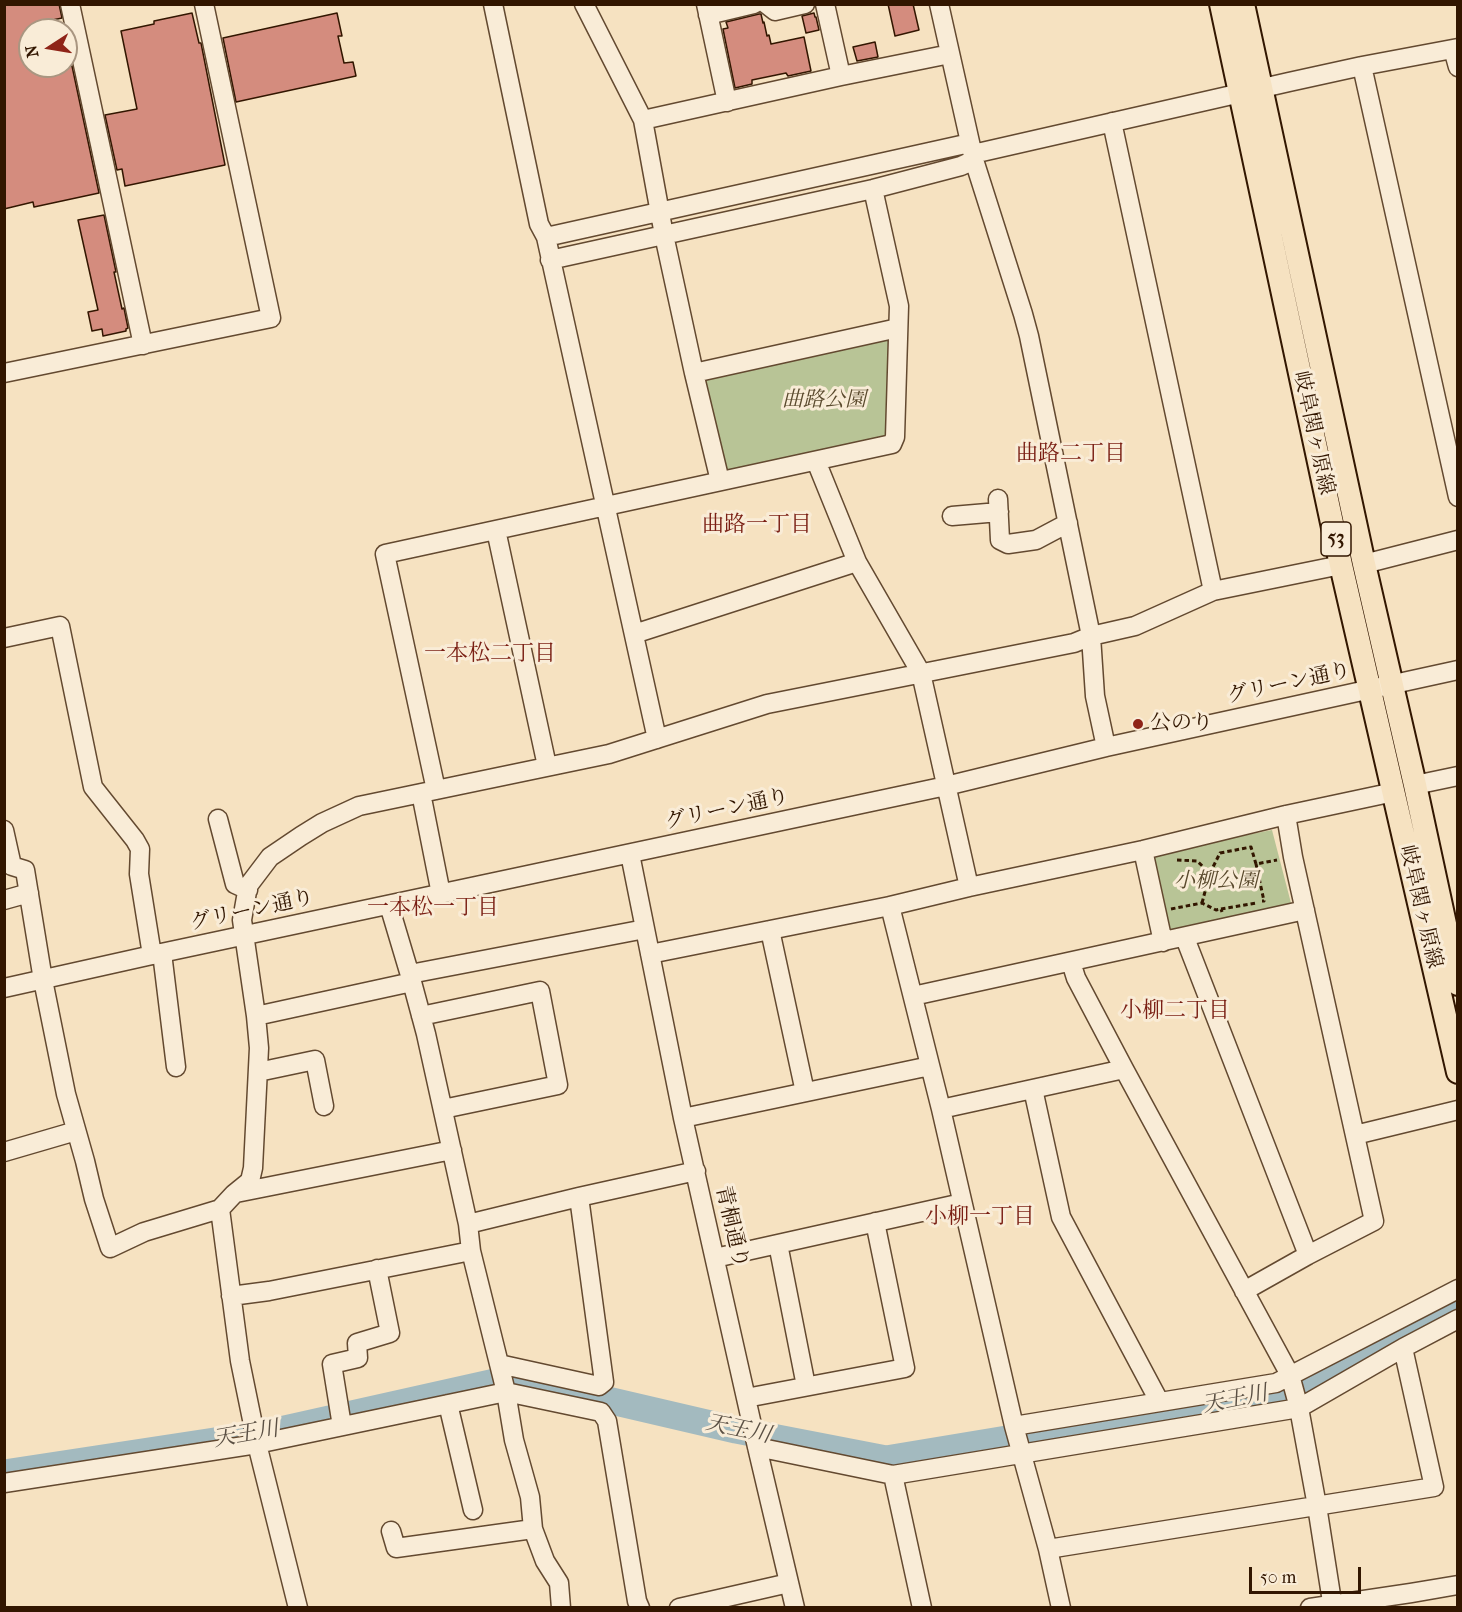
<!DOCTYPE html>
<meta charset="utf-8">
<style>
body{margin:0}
#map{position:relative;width:1462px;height:1612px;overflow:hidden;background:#f6e2c1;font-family:"IM FELL French Canon",serif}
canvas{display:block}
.frame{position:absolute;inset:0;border:6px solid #321600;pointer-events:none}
.north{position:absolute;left:18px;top:18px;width:60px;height:60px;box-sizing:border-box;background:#f9ecd7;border:2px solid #a99681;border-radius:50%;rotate:258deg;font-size:16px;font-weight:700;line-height:24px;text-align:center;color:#321600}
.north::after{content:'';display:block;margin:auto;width:21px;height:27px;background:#8f2418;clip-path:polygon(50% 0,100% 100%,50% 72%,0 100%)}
.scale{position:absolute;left:1249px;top:1567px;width:112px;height:27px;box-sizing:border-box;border:3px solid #321600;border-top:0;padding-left:8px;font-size:18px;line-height:21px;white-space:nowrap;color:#321600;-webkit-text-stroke:4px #f9ecd7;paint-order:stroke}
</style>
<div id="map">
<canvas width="1462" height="1612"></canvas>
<div class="frame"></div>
<div class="north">N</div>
<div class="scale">50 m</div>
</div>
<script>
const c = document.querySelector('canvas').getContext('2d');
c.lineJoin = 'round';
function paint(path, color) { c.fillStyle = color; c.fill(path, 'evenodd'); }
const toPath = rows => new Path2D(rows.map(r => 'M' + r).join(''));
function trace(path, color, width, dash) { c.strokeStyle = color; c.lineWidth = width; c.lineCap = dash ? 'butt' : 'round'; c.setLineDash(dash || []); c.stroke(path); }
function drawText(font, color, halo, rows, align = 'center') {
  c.font = font + ' "IM FELL French Canon","Noto Serif JP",serif'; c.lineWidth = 6; c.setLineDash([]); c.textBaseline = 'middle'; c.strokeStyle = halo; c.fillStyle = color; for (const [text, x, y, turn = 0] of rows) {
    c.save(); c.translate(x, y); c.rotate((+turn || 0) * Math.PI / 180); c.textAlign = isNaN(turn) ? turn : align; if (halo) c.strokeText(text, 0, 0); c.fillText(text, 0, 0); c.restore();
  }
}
paint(toPath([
 [886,337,890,344,888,430,883,438,728,472,723,468,704,384,709,377],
 [1272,830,1292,907,1167,931,1150,854]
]), '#b8c496');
trace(toPath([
 [4,1473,267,1433,513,1378,736,1430,886,1459,1254,1398,1298,1386,1458,1303]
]), '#a3babf', 27);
const building = toPath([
 [4,4,59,4,62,18,43,22,45,30,30,30,30,66,72,66,99,193,34,207,33,202,4,209,4,4],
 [888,4,913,4,919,30,895,36,888,4],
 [192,13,199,43,201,43,225,165,125,186,122,169,117,170,105,115,137,109,121,31,154,24,154,21,192,13],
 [337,13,342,36,338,36,344,63,353,62,356,76,236,102,223,38,337,13],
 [814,13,815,17,816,17,819,30,806,33,802,16,814,13],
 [759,14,761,14,763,23,764,22,767,36,769,35,771,44,804,37,811,71,788,76,786,73,752,80,752,84,735,88,723,29,728,28,726,22,759,14],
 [875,42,878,57,857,61,853,47,875,42],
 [104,215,116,272,114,272,122,309,124,308,128,328,126,329,126,331,103,336,102,329,92,331,88,312,98,310,78,220,104,215]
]);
paint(building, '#d48c7e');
trace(building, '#321600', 1.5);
const minor = toPath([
 [70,4,143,345],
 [493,4,539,224,546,237,657,739],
 [584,4,643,120,664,235,694,373,720,481],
 [706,4,727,102],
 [766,4,775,11,805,4],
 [825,4,841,76],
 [939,4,974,160,1023,314,1029,336,1091,636,1095,696,1106,747],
 [708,15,754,4],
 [1453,49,1458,67],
 [1362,66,1458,497],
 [643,120,841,76,950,54],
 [1112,122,1213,591],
 [973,154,1289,82,1362,66,1458,48],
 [546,237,970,143],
 [550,260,873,189,961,166,974,160],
 [4,373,271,318,204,4],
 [694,373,898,328],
 [816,461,857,562,921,673,969,887],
 [998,499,1000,540,1008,544,1036,540,1068,523],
 [952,516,999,512],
 [496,530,547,766],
 [1364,564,1458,540],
 [634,634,857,562],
 [4,638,60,626,93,787,135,840,140,849,139,874,152,955],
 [1415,785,1458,776],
 [436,790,385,554,892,444,895,437,899,306,873,189],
 [421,793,441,894],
 [218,819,235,884,248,890],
 [4,830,12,866,25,870,43,980,66,1094,85,1161,94,1199,110,1248,144,1232,220,1209],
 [1143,850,1163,942],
 [630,854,683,1118,757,1447,795,1608],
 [4,900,29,893],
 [389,905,412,982,426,1034,468,1224,471,1251,506,1392,514,1440,530,1497,533,1529,545,1561,559,1583,561,1608],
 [890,906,941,1109,1014,1426,1048,1549,1061,1608],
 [770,930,805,1092],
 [1185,938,1308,1255],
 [162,953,176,1067],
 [650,954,890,906,969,887,1143,850,1286,815,1394,792],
 [1071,962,1076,978,1124,1069,1290,1375,1299,1408,1317,1506,1333,1608],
 [410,974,645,929],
 [4,988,152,955,946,786,1106,747,1458,670],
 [913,996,1305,910],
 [256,1016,412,982],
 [421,1016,540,991,558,1085,443,1109],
 [258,1072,315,1060,324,1106],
 [1033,1089,1061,1217,1159,1401],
 [941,1109,1124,1069],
 [683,1118,930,1066],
 [1355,1135,1458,1110],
 [4,1152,76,1131],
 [236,1193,452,1150],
 [468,1224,579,1197,696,1171],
 [778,1244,806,1386],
 [715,1258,962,1203],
 [1244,1291,1308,1255,1374,1221,1293,857,1286,815],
 [231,1296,269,1291,471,1251],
 [499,1364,599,1386,604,1382,579,1197],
 [746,1398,905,1368,875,1222],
 [448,1404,473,1510],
 [342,1426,332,1364,358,1358,357,1343,390,1333,377,1269],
 [1014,1426,1276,1383,1458,1289],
 [757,1447,893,1475,1299,1408,1403,1348,1458,1319],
 [893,1475,922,1608],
 [4,1483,257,1444,506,1392,601,1412,607,1421,637,1601,640,1608],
 [391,1531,396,1548,533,1529],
 [1048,1549,1434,1487,1403,1348],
 [298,1608,257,1444,240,1361,220,1209,234,1194,250,1181,253,1168,259,1048,256,1016,242,920,248,886,270,857,301,836,322,823,359,806,609,754,767,704,1074,643,1091,636,1135,626,1213,591,1341,565],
 [679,1608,789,1583],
 [1310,1608,1411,1593,1458,1585]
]);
const major = toPath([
 [1221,4,1341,565,1458,1072],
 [1243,4,1364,564,1415,785,1458,984]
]);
trace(minor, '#634930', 21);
trace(major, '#321600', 26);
trace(toPath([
 [1177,860,1197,861,1210,873,1220,853,1251,847,1256,864,1277,860],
 [1256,864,1264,901,1262,901],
 [1202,903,1210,873],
 [1171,909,1202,903,1216,910,1221,909,1222,912],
 [1221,909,1256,903]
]), '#321600', 3, [4.5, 3]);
trace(minor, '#f9ecd7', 18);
trace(major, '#f6e2c1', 22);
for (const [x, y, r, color] of [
 [1138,724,6,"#8f2418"]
]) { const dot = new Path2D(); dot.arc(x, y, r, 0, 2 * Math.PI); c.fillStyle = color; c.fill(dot); trace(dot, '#f9ecd7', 2); }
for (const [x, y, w] of [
 [1336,539,30]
]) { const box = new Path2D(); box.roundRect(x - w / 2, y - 17, w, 34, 4.5); c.fillStyle = '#f9ecd7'; c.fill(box); trace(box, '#321600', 1.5); }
drawText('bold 20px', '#321600', null, [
 ["53",1336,539]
]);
drawText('italic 21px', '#5a4a2d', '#f9ecd7', [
 ["曲路公園",824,401],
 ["小柳公園",1216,882]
]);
drawText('21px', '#321600', '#f9ecd7', [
 ["岐阜関ヶ原線",1313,433,78],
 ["グリーン通り",1289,684,-12],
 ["グリーン通り",727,810,-12],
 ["岐阜関ヶ原線",1420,907,77],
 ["グリーン通り",252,911,-12],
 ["青桐通り",731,1227,77]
]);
drawText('21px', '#321600', '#f9ecd7', [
 ["公のり",1150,724]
], 'left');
drawText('22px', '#7a1f14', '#f9ecd7', [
 ["曲路二丁目",1071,455],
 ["曲路一丁目",757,526],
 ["一本松二丁目",490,655],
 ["一本松一丁目",433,909],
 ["小柳二丁目",1175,1012],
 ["小柳一丁目",980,1218]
]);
drawText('italic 22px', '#5a4f43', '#f9ecd7', [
 ["天王川",1235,1400,-11],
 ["天王川",738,1430,12],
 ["天王川",246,1435,-10]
]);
</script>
